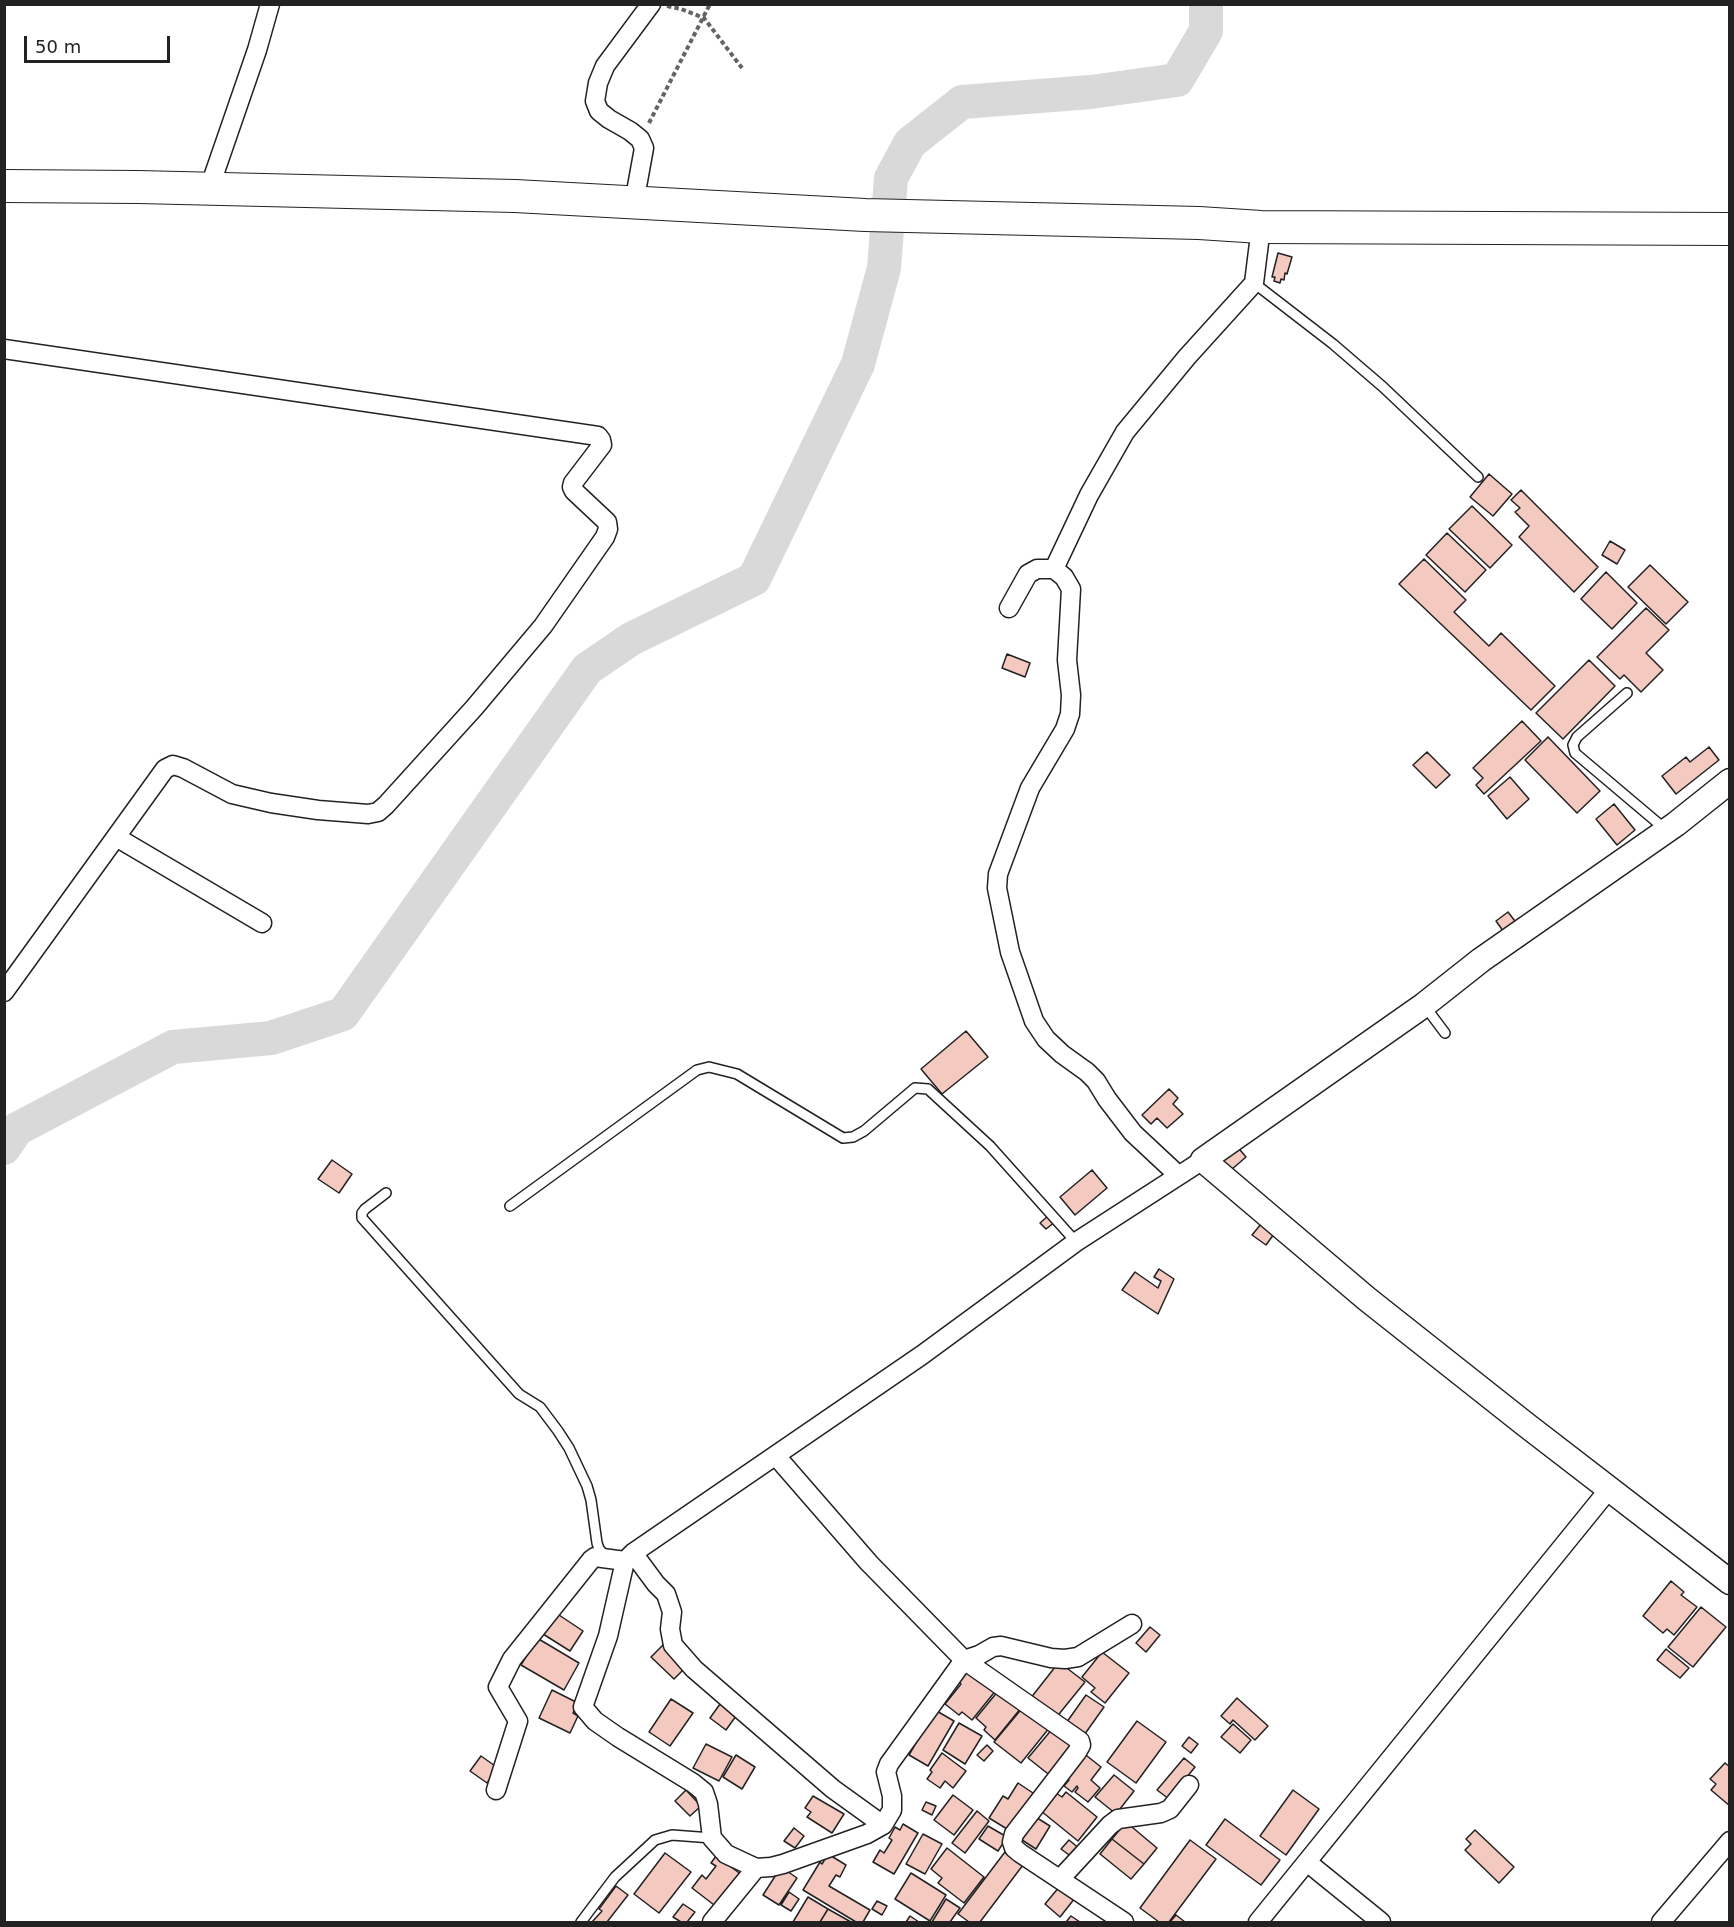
<!DOCTYPE html>
<style>
body{margin:0}
#map{position:relative;width:1734px;height:1927px;overflow:hidden;background:#fff;font-family:"DejaVu Sans",sans-serif}
canvas{display:block}
.frame{position:absolute;inset:0;border:6px solid #222;pointer-events:none}
.scale{position:absolute;left:24px;top:36px;width:146px;height:27px;box-sizing:border-box;border:3px solid #222;border-top:0;padding-left:8px;font-size:18px;line-height:21px;white-space:nowrap;color:#222;-webkit-text-stroke:4px #fff;paint-order:stroke}
</style>
<div id="map">
<canvas width="1734" height="1927"></canvas>
<div class="frame"></div>
<div class="scale">50 m</div>
</div>
<script>
const c = document.querySelector('canvas').getContext('2d');
c.lineJoin = 'round';
const toPath = rows => new Path2D(rows.map(r => 'M' + r).join(''));
function trace(path, color, width, dash) { c.strokeStyle = color; c.lineWidth = width; c.lineCap = dash ? 'butt' : 'round'; c.setLineDash(dash || []); c.stroke(path); }
function paint(path, color) { c.fillStyle = color; c.fill(path, 'evenodd'); }
trace(toPath([
 [4,1148,17,1129,173,1047,271,1038,343,1014,587,669,631,639,754,579,858,364,884,268,891,178,910,143,962,102,1091,92,1177,80,1206,31,1206,4]
]), '#d9d9d9', 34);
const building = toPath([
 [1278,253,1292,257,1287,274,1285,273,1284,280,1281,279,1280,283,1274,281,1275,277,1272,277,1278,253],
 [1489,474,1512,494,1493,516,1470,497,1489,474],
 [1521,490,1598,567,1574,592,1519,537,1529,526,1515,512,1520,508,1511,500,1521,490],
 [1472,506,1512,545,1490,568,1449,529,1472,506],
 [1447,533,1486,570,1465,592,1426,555,1447,533],
 [1610,541,1625,550,1617,564,1602,555,1610,541],
 [1424,559,1466,600,1454,612,1489,646,1501,633,1555,686,1531,710,1399,584,1424,559],
 [1650,565,1688,602,1666,624,1628,587,1650,565],
 [1606,572,1637,603,1612,629,1581,599,1606,572],
 [1646,608,1669,630,1646,653,1663,670,1641,692,1624,675,1620,679,1597,657,1646,608],
 [1007,654,1030,663,1025,677,1002,668,1007,654],
 [1589,660,1615,686,1563,739,1536,713,1589,660],
 [1522,721,1541,741,1484,794,1476,785,1483,778,1473,768,1522,721],
 [1548,737,1600,791,1577,813,1525,760,1548,737],
 [1709,747,1719,760,1676,794,1662,776,1686,757,1690,762,1709,747],
 [1427,752,1450,775,1436,788,1413,765,1427,752],
 [1510,777,1529,799,1507,819,1488,796,1510,777],
 [1614,804,1635,830,1617,845,1596,819,1614,804],
 [1508,912,1518,925,1506,935,1496,921,1508,912],
 [966,1031,988,1057,942,1094,921,1069,966,1031],
 [1169,1089,1178,1098,1173,1104,1183,1114,1167,1128,1157,1118,1151,1124,1142,1115,1169,1089],
 [1235,1144,1246,1157,1231,1170,1220,1158,1235,1144],
 [332,1160,352,1174,339,1193,318,1179,332,1160],
 [1092,1170,1107,1188,1075,1215,1060,1197,1092,1170],
 [1049,1215,1055,1222,1046,1229,1040,1223,1049,1215],
 [1261,1224,1274,1234,1266,1245,1252,1235,1261,1224],
 [1159,1269,1174,1279,1158,1314,1122,1290,1135,1272,1158,1288,1161,1281,1154,1277,1159,1269],
 [1671,1581,1684,1592,1681,1595,1697,1607,1674,1635,1667,1629,1663,1633,1643,1616,1671,1581],
 [1701,1607,1726,1627,1693,1667,1668,1647,1701,1607],
 [556,1613,583,1631,570,1651,543,1634,556,1613],
 [1150,1627,1160,1635,1146,1652,1136,1643,1150,1627],
 [537,1638,579,1663,564,1690,521,1665,537,1638],
 [664,1644,687,1666,674,1679,651,1657,664,1644],
 [1666,1649,1689,1668,1680,1678,1657,1660,1666,1649],
 [1102,1652,1129,1673,1105,1703,1091,1692,1095,1688,1082,1677,1102,1652],
 [1059,1662,1085,1682,1055,1719,1030,1699,1059,1662],
 [969,1666,997,1689,972,1720,962,1712,959,1715,945,1704,961,1684,957,1680,969,1666],
 [552,1690,578,1703,573,1713,578,1716,570,1733,539,1718,552,1690],
 [999,1690,1021,1708,995,1740,984,1730,986,1727,976,1718,999,1690],
 [1086,1695,1104,1707,1082,1738,1064,1726,1086,1695],
 [1237,1698,1268,1726,1255,1740,1233,1720,1230,1724,1221,1716,1237,1698],
 [671,1699,693,1713,670,1746,649,1732,671,1699],
 [720,1704,736,1716,726,1730,710,1718,720,1704],
 [1024,1706,1050,1727,1021,1763,994,1742,1024,1706],
 [935,1710,954,1721,928,1766,909,1755,935,1710],
 [1137,1721,1166,1742,1136,1783,1107,1762,1137,1721],
 [959,1723,982,1736,965,1764,943,1750,959,1723],
 [1233,1724,1251,1740,1240,1753,1221,1737,1233,1724],
 [1053,1728,1077,1747,1052,1777,1028,1758,1053,1728],
 [1189,1737,1198,1744,1191,1753,1182,1746,1189,1737],
 [706,1744,732,1757,719,1781,693,1768,706,1744],
 [987,1745,993,1751,984,1761,977,1755,987,1745],
 [1082,1752,1101,1767,1091,1780,1100,1788,1088,1802,1075,1792,1078,1788,1077,1786,1072,1792,1064,1786,1069,1780,1063,1775,1082,1752],
 [942,1753,966,1771,953,1788,945,1781,940,1788,927,1779,932,1772,930,1770,942,1753],
 [736,1755,755,1767,742,1789,723,1777,736,1755],
 [481,1756,498,1768,487,1783,470,1771,481,1756],
 [1184,1758,1195,1767,1169,1799,1157,1790,1184,1758],
 [1725,1763,1730,1767,1730,1806,1711,1790,1716,1784,1710,1779,1725,1763],
 [1114,1775,1134,1791,1116,1814,1095,1797,1114,1775],
 [1018,1783,1036,1795,1012,1832,989,1818,1003,1796,1008,1799,1018,1783],
 [686,1790,701,1806,690,1816,675,1801,686,1790],
 [1293,1790,1319,1809,1286,1855,1260,1836,1293,1790],
 [1066,1792,1097,1817,1078,1841,1041,1811,1056,1793,1062,1797,1066,1792],
 [953,1795,973,1810,954,1835,934,1820,953,1795],
 [813,1796,844,1814,832,1833,807,1817,811,1812,805,1808,813,1796],
 [926,1802,936,1806,932,1815,922,1810,926,1802],
 [977,1811,989,1821,965,1853,952,1843,977,1811],
 [1034,1816,1050,1826,1036,1849,1019,1838,1034,1816],
 [1225,1819,1280,1860,1261,1885,1206,1845,1225,1819],
 [1126,1822,1157,1848,1144,1864,1112,1839,1126,1822],
 [903,1824,918,1833,894,1874,873,1862,880,1850,884,1853,892,1840,889,1838,895,1827,900,1830,903,1824],
 [988,1826,1007,1837,998,1851,979,1839,988,1826],
 [794,1828,804,1836,795,1848,784,1841,794,1828],
 [1475,1830,1514,1867,1499,1883,1465,1850,1471,1844,1466,1839,1475,1830],
 [923,1834,942,1844,925,1874,906,1864,923,1834],
 [1112,1839,1144,1864,1131,1879,1100,1854,1112,1839],
 [1069,1840,1080,1849,1073,1858,1061,1849,1069,1840],
 [1190,1840,1216,1859,1169,1922,1159,1922,1140,1908,1190,1840],
 [947,1848,984,1877,964,1903,938,1883,942,1878,931,1869,947,1848],
 [1008,1848,1026,1861,980,1922,969,1922,958,1914,1008,1848],
 [665,1853,691,1872,659,1913,634,1894,665,1853],
 [828,1854,846,1865,840,1877,836,1875,829,1886,870,1910,863,1922,856,1922,803,1890,820,1862,822,1864,828,1854],
 [716,1856,742,1875,718,1908,692,1888,702,1875,706,1879,716,1866,711,1863,716,1856],
 [781,1867,797,1878,779,1905,763,1895,781,1867],
 [911,1873,946,1895,930,1921,895,1899,911,1873],
 [616,1886,628,1895,607,1922,592,1922,602,1911,599,1909,616,1886],
 [1060,1886,1075,1898,1060,1917,1045,1904,1060,1886],
 [789,1892,799,1899,791,1911,781,1905,789,1892],
 [808,1897,828,1909,820,1922,793,1922,808,1897],
 [946,1899,960,1908,950,1922,932,1922,946,1899],
 [877,1901,887,1906,882,1915,872,1909,877,1901],
 [683,1904,695,1912,687,1922,681,1922,673,1917,683,1904],
 [828,1909,851,1922,820,1922,828,1909],
 [1176,1915,1185,1922,1170,1922,1176,1915],
 [910,1916,919,1922,906,1922,910,1916],
 [1071,1916,1080,1922,1066,1922,1071,1916]
]);
paint(building, '#f3c9c0');
trace(building, '#222', 1.5);
const lane = toPath([
 [1254,283,1333,344,1383,387,1478,477],
 [1627,693,1577,737,1573,745,1575,753,1665,829],
 [1424,1005,1445,1033],
 [386,1193,365,1209,362,1213,362,1218,519,1394,540,1407,558,1431,569,1448,587,1486,591,1500,597,1543,599,1549,605,1556],
 [510,1206,697,1070,709,1067,737,1074,843,1138,853,1137,864,1131,915,1088,928,1089,990,1146,1076,1242],
 [581,1922,615,1877,655,1840,672,1835,712,1838]
]);
const street = toPath([
 [209,189,257,50,270,4],
 [634,203,644,148,640,139,630,131,609,119,599,111,595,101,598,83,605,66,651,4],
 [4,349,598,436,601,440,602,445,573,483,572,487,574,491,607,522,608,529,605,537,543,626,474,708,386,805,378,812,368,814,318,810,271,803,232,794,183,768,173,765,165,769,4,992],
 [1054,569,1064,577,1071,589,1067,660,1071,695,1070,714,1065,729,1030,788,998,874,997,888,1010,952,1034,1021,1046,1039,1062,1054,1087,1072,1096,1081,1107,1099,1133,1133,1178,1175],
 [1009,608,1028,574,1037,569,1054,569,1089,495,1125,432,1187,357,1254,283,1261,227],
 [116,837,262,923],
 [776,1456,869,1563,964,1660,889,1764,886,1772,892,1796,892,1810,883,1825,867,1834,783,1864,771,1867,756,1868,726,1854,712,1838,708,1804,704,1792,693,1783,618,1737,595,1721,583,1707,608,1636,625,1561,633,1553,922,1355,1076,1242,1203,1160],
 [633,1553,656,1584,666,1594,672,1612,670,1629,673,1645,694,1669,833,1789,883,1825],
 [496,1790,518,1721,498,1687,512,1659,591,1560,595,1557,625,1561],
 [1307,1862,1381,1922],
 [1061,1878,1110,1825,1118,1819,1161,1813,1170,1809,1189,1785],
 [712,1922,756,1868],
 [1124,1922,1020,1853,1014,1848,1012,1842,1014,1834,1077,1752,1081,1745,1080,1741,964,1660,979,1655,993,1647,1001,1646,1051,1658,1065,1659,1078,1657,1132,1624],
 [1258,1922,1610,1488],
 [1661,1922,1730,1841]
]);
const secondary = toPath([
 [1730,781,1676,824,1481,960,1424,1005,1203,1160,1367,1299,1525,1424,1730,1582]
]);
const highway = toPath([
 [4,186,138,187,515,196,865,215,1199,223,1261,227,1730,229]
]);
trace(lane, '#222', 12);
trace(street, '#222', 21);
trace(secondary, '#222', 27);
trace(highway, '#222', 34);
trace(toPath([
 [667,6,681,9,704,18,742,68],
 [649,123,710,4]
]), '#646464', 4, [4.5, 3]);
trace(lane, '#fff', 9);
trace(street, '#fff', 18);
trace(secondary, '#fff', 24);
trace(highway, '#fff', 32);
</script>
